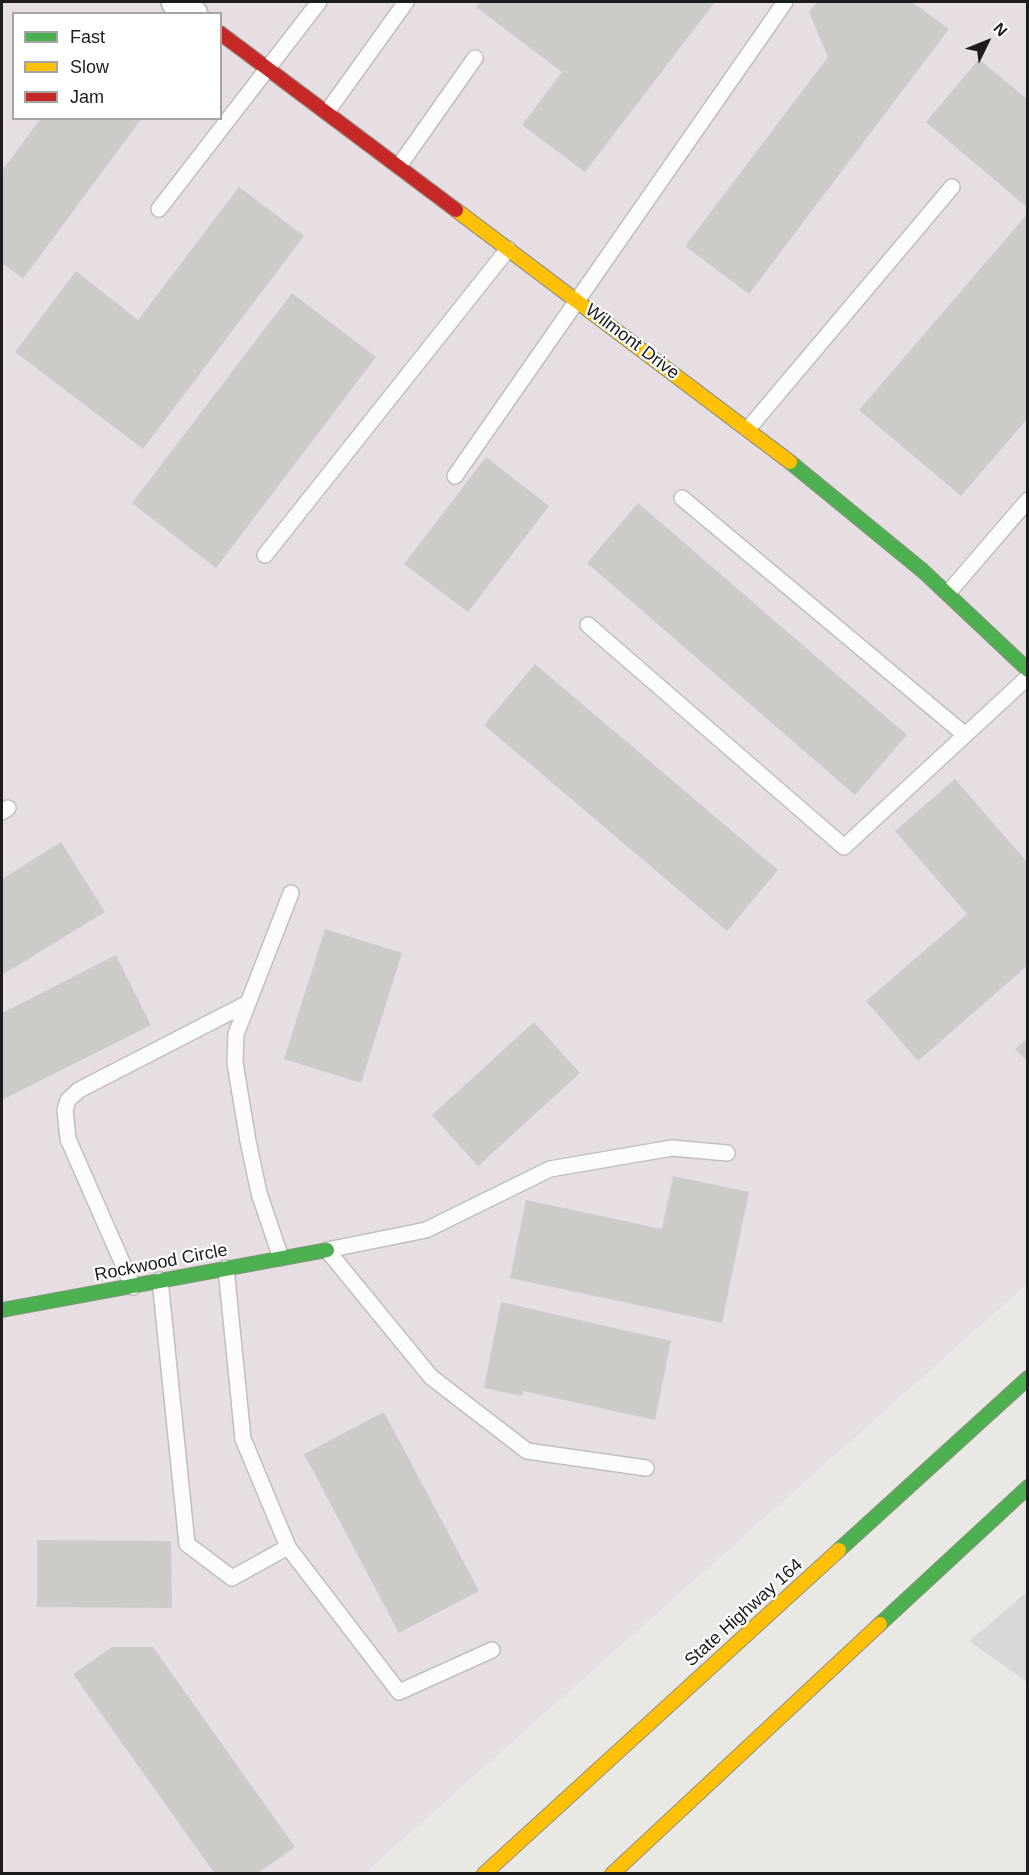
<!DOCTYPE html>
<style>
body{margin:0}
#map{position:relative;width:1029px;height:1875px;overflow:hidden;background:#eae8e5;font-family:Arial,sans-serif}
canvas{display:block}
.frame{position:absolute;inset:0;border:3px solid #1c1c1c;pointer-events:none}
.legend{position:absolute;left:12px;top:12px;width:210px;height:108px;box-sizing:border-box;background:#fff;border:2px solid #a4a4a4;margin:0;padding:8px 10px;list-style:none;font-size:18px;color:#1c1c1c}
.legend li{display:flex;align-items:center;gap:12px;height:30px}
.legend b{width:30px;border:2px solid #a4a4a4}
.north{position:absolute;left:957px;top:12px;width:60px;height:60px;-webkit-text-stroke:4px #fff;paint-order:stroke;rotate:47deg;font-size:16px;font-weight:700;line-height:24px;text-align:center;color:#1c1c1c}
.north::after{content:'';display:block;margin:auto;width:21px;height:27px;background:#1c1c1c;clip-path:polygon(50% 0,100% 100%,50% 72%,0 100%)}
</style>
<div id="map">
<canvas width="1029" height="1875"></canvas>
<div class="frame"></div>
<ul class="legend">
<li><b style="height:8px;background:#4caf50"></b>Fast</li>
<li><b style="height:8px;background:#ffc107"></b>Slow</li>
<li><b style="height:8px;background:#c62828"></b>Jam</li>
</ul>
<div class="north">N</div>
</div>
<script>
const c = document.querySelector('canvas').getContext('2d');
c.lineJoin = 'round';
function paint(path, color) { c.fillStyle = color; c.fill(path, 'evenodd'); }
const toPath = rows => new Path2D(rows.map(r => 'M' + r).join(''));
function trace(path, color, width, dash) { c.strokeStyle = color; c.lineWidth = width; c.lineCap = dash ? 'butt' : 'round'; c.setLineDash(dash || []); c.stroke(path); }
function drawText(font, color, halo, rows, align = 'center') {
  c.font = font + ' Arial,sans-serif'; c.lineWidth = 4.5; c.setLineDash([]); c.textBaseline = 'middle'; c.strokeStyle = halo; c.fillStyle = color; for (const [text, x, y, turn = 0] of rows) {
    c.save(); c.translate(x, y); c.rotate((+turn || 0) * Math.PI / 180); c.textAlign = isNaN(turn) ? turn : align; if (halo) c.strokeText(text, 0, 0); c.fillText(text, 0, 0); c.restore();
  }
}
paint(toPath([
 [1027,1592,1027,1682,969,1641]
]), '#d9d8d7');
paint(toPath([
 [2,2,1027,2,1027,1284,365,1873,2,1874],
 [14,14,220,14,220,118,14,118]
]), '#e7dee4');
paint(toPath([
 [480,2,715,2,585,172,522,125,562,72,476,7],
 [817,2,912,2,949,29,749,294,685,246,828,57,809,12],
 [979,59,1028,100,1028,208,926,122],
 [41,118,142,118,23,279,2,263,2,171],
 [239,187,304,236,143,449,15,352,76,271,138,320],
 [1028,213,1028,418,961,496,859,410],
 [292,293,376,357,216,568,132,503],
 [486,457,549,506,468,612,404,564],
 [638,503,907,735,855,795,587,563],
 [535,664,778,870,727,931,484,725],
 [955,779,1028,863,1028,965,918,1061,866,1001,967,914,895,831],
 [61,842,105,912,2,975,2,879],
 [325,929,402,953,361,1083,284,1059],
 [116,955,151,1025,2,1100,2,1013],
 [534,1022,580,1073,478,1166,432,1115],
 [1028,1038,1028,1062,1015,1049],
 [673,1176,749,1192,722,1323,510,1278,526,1200,662,1229],
 [501,1302,671,1341,655,1420,523,1391,522,1396,484,1388],
 [384,1412,479,1591,399,1633,304,1454],
 [37,1540,171,1541,172,1608,37,1607],
 [112,1647,153,1647,295,1847,257,1874,215,1874,73,1674]
]), '#cdcbc8');
const lane = toPath([
 [327,112,406,2],
 [399,166,475,58],
 [159,209,319,2],
 [748,429,952,187],
 [455,476,785,2],
 [682,498,964,734],
 [265,555,508,249],
 [948,593,1028,500],
 [588,625,844,847,1028,677],
 [2,812,8,808],
 [281,1258,259,1193,248,1141,235,1063,236,1034,291,893],
 [226,1268,243,1439,288,1547,399,1692,492,1650],
 [160,1280,187,1544,232,1578,288,1547],
 [133,1287,68,1139,65,1110,68,1100,79,1090,248,1003],
 [646,1468,527,1451,431,1377,327,1250,426,1230,550,1169,672,1148,727,1153]
]);
const street = toPath([
 [176,2,193,14]
]);
const fast = toPath([
 [790,462,923,571,1028,670],
 [2,1310,327,1250],
 [839,1550,1028,1378],
 [880,1624,1028,1487]
]);
const slow = toPath([
 [456,210,790,462],
 [484,1874,839,1550],
 [612,1874,880,1624]
]);
const jam = toPath([
 [220,33,456,210]
]);
trace(lane, '#c0bfbd', 18);
trace(street, '#c0bfbd', 32);
trace(fast, '#91917f', 16);
trace(slow, '#91917f', 16);
trace(jam, '#91917f', 16);
trace(lane, '#fcfcfb', 15);
trace(street, '#fcfcfb', 28);
trace(fast, '#4caf50', 14);
trace(slow, '#ffc107', 14);
trace(jam, '#c62828', 14);
drawText('18px', '#1c1c1c', '#fff', [
 ["Wilmont Drive",632,342,37],
 ["Rockwood Circle",161,1263,-11],
 ["State Highway 164",744,1613,-42]
]);
</script>
